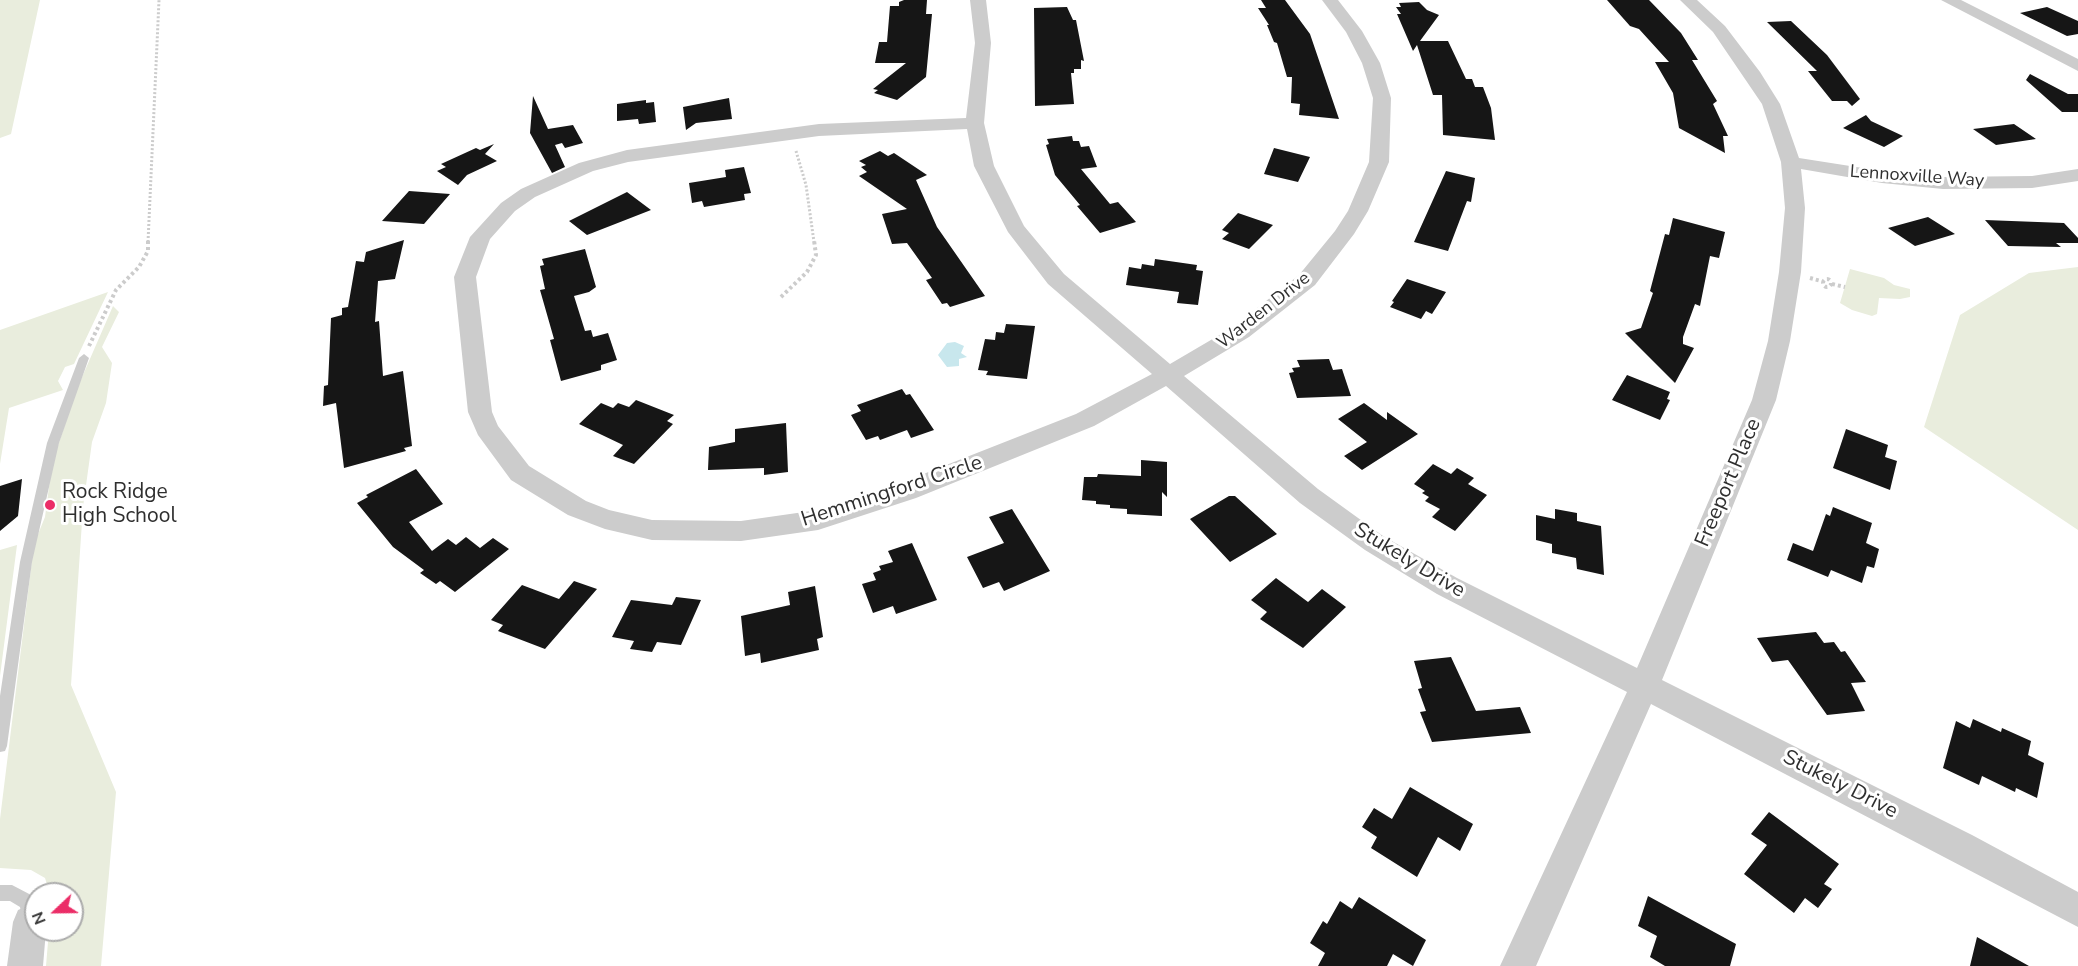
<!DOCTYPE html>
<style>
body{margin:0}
#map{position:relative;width:2078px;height:966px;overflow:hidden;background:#fff;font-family:"Nunito Sans",sans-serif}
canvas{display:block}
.north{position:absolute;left:24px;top:882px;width:60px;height:60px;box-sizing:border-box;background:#fff;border:2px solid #acacac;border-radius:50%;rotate:248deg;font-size:16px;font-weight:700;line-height:24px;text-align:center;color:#2f2f2f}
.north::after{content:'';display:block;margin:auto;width:21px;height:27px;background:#eb2d67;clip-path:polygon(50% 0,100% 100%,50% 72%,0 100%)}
</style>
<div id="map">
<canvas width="2078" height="966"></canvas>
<div class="north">N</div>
</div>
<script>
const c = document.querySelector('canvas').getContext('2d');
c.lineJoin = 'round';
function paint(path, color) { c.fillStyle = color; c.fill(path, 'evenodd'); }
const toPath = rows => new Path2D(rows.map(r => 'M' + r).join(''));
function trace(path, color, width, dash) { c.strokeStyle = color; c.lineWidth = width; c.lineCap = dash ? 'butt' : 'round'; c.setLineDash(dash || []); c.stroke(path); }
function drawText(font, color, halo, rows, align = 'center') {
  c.font = font + ' "Nunito Sans",sans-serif'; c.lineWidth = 6; c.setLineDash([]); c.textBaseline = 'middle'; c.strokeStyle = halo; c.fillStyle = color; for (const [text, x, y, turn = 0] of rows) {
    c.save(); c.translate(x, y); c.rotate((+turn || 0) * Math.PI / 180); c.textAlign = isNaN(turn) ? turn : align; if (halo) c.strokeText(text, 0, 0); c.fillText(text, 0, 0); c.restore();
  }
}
paint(toPath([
 [0,0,40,0,11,134,0,138],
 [2078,267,2078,530,1924,427,1960,315,2029,273],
 [1850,269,1884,278,1894,285,1910,289,1910,297,1900,299,1879,298,1877,314,1872,316,1852,310,1840,303],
 [108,292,74,364,65,367,58,381,63,390,9,408,0,464,0,330],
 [113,306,119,312,102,347,112,363,106,403,92,442,83,507,71,685,116,792,101,966,46,966,49,930,72,930,72,894,50,894,45,878,31,870,0,868,0,819,34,544,45,517,52,464,76,391],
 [17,545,0,676,0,550]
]), '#e9eddd');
paint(toPath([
 [955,342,964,346,961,353,967,357,959,359,959,366,947,367,938,355,947,343]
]), '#c8e7ed');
paint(toPath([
 [904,0,927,0,926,14,932,14,926,77,897,100,874,93,878,90,873,89,906,63,875,63,879,42,887,42,890,6,899,6,899,2],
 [1261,0,1285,0,1310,34,1339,119,1299,115,1300,104,1291,103,1292,77,1287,77,1277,43,1274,42,1267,25,1269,25,1258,8,1266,8],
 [1607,0,1649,0,1681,33,1698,60,1692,60,1717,101,1713,104,1728,136,1723,136,1725,153,1679,128,1673,93,1655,62,1669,62,1639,29,1630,26],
 [1419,2,1427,10,1439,15,1420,41,1448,41,1466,79,1472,79,1475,87,1483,87,1491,108,1495,140,1443,135,1442,95,1433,95,1417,45,1413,51,1397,14,1401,14,1396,7,1401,7,1399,3],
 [1067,7,1073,20,1076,20,1084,61,1081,60,1081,69,1074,69,1074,73,1071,73,1074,104,1035,106,1034,8],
 [2047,7,2078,21,2078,34,2067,36,2020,13],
 [1791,21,1827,55,1860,99,1852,106,1847,101,1832,101,1808,71,1817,71,1767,22],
 [2030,74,2068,94,2078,94,2078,112,2062,112,2026,80],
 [533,96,548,129,573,125,583,143,565,148,562,143,555,145,565,167,552,173,530,133],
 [729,98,732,119,696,123,686,130,683,107],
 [646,100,646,103,654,102,656,122,639,124,638,119,617,121,617,104],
 [1866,115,1871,121,1903,136,1884,147,1843,128],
 [2014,124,2036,139,1996,145,1973,129],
 [1072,136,1073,141,1079,141,1081,147,1089,146,1097,167,1081,169,1110,204,1118,202,1136,222,1100,233,1077,206,1080,205,1055,175,1046,145,1049,144,1047,139],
 [494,144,485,154,497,161,467,175,458,185,437,171,446,167,441,164,476,148,480,150],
 [1274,148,1310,157,1298,182,1264,174],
 [880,151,888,156,894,153,927,175,916,180,937,227,985,296,950,307,947,303,942,304,926,280,932,278,907,243,892,244,882,214,907,209,859,176,867,172,861,167,866,165,859,161],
 [744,167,751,193,744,194,745,200,704,207,702,201,692,203,689,183,726,177,725,170],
 [1446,171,1475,178,1471,202,1467,201,1448,251,1414,242],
 [409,191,450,194,424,224,382,221],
 [627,192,651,210,587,235,569,221],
 [1238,213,1273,225,1249,249,1222,239,1229,233,1222,230],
 [1928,217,1955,234,1915,246,1888,228],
 [1673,218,1725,232,1719,258,1710,256,1700,306,1695,304,1683,337,1683,344,1694,348,1675,383,1625,333,1641,328,1653,293,1650,291,1665,234,1669,235],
 [1985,220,2064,223,2078,238,2078,243,2056,243,2061,247,2008,246],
 [404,240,395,279,378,281,375,322,379,321,383,376,403,371,412,446,404,448,406,451,344,468,336,403,323,406,324,386,328,385,331,318,342,315,342,308,348,307,356,261,364,262,366,252],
 [585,249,596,287,589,292,574,296,585,331,591,330,593,337,608,333,617,360,601,365,601,370,561,381,550,340,554,339,540,290,545,289,540,266,544,265,542,259],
 [1155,259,1197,265,1196,270,1203,271,1198,305,1177,303,1179,292,1126,285,1129,267,1141,269,1142,264,1154,266],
 [1407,279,1446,292,1432,314,1426,311,1421,319,1390,307,1394,302,1392,301],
 [1006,324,1035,326,1027,379,986,375,988,371,978,370,985,339,995,340,996,332,1004,333],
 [1329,359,1333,370,1342,369,1351,396,1297,398,1289,373,1294,372,1292,368,1300,367,1297,360],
 [1627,375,1670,392,1667,399,1670,400,1660,420,1612,400],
 [902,389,906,395,910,394,934,430,911,438,907,430,880,440,878,436,866,440,851,415,861,411,857,405],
 [636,400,674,415,667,421,673,424,634,464,613,456,623,445,579,424,601,403,613,408,618,403,629,407],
 [1364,403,1387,420,1387,412,1418,434,1362,470,1344,456,1367,442,1338,419],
 [786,423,788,472,764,475,764,468,708,470,709,447,735,442,735,429],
 [1846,429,1888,445,1885,457,1897,461,1890,490,1833,468],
 [1141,460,1167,462,1167,497,1162,492,1162,516,1127,514,1127,509,1110,508,1110,505,1096,504,1096,501,1082,500,1084,477,1097,477,1098,474,1141,476],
 [1433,464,1451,474,1457,468,1474,478,1468,484,1487,495,1455,531,1432,517,1440,509,1425,501,1429,497,1422,493,1425,491,1414,484],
 [416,469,443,504,409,522,432,551,448,539,456,545,466,537,480,548,493,538,509,549,455,592,440,581,436,584,420,573,424,570,393,547,357,503,368,497,366,495],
 [22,479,18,516,0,531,0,486],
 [1229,496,1235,496,1277,534,1230,562,1190,519],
 [1833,507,1872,523,1866,543,1879,549,1874,568,1867,566,1862,583,1831,570,1828,577,1787,560,1793,543,1813,551,1826,514,1830,516],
 [1012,509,1050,571,1004,591,999,582,983,588,967,557,1004,543,989,517],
 [1555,509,1577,513,1577,521,1601,526,1604,575,1577,569,1576,558,1552,553,1552,544,1536,540,1536,515,1555,519],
 [912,543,937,600,896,614,893,606,873,613,862,584,876,580,873,573,881,570,879,566,893,562,888,551],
 [1276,578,1308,602,1322,589,1346,607,1303,648,1260,619,1267,612,1251,600],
 [574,581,597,589,545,649,498,631,503,625,491,620,522,585,559,599],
 [815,586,823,637,817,639,819,650,761,663,760,653,745,656,741,616,790,605,788,592],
 [676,597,701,600,681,645,657,642,652,652,630,649,634,641,612,637,631,600,672,605],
 [1816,632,1824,643,1834,642,1841,652,1845,651,1866,682,1851,683,1865,711,1827,715,1788,660,1772,662,1757,638],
 [1451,657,1476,711,1520,707,1531,733,1432,742,1420,712,1426,711,1418,689,1422,688,1414,661],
 [1973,719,2001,732,2002,728,2031,741,2028,755,2044,763,2037,798,2016,788,2015,792,1982,776,1979,785,1943,768,1956,721,1970,728],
 [1410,787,1473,824,1460,851,1438,837,1417,877,1371,848,1377,837,1362,827,1374,808,1392,819],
 [1769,812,1839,864,1824,884,1832,889,1818,908,1805,898,1794,913,1744,874,1767,845,1751,834],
 [1648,896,1736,944,1730,966,1665,966,1650,957,1657,936,1638,926],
 [1359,897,1426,940,1413,966,1393,954,1387,966,1318,966,1325,953,1310,943,1323,921,1327,924,1340,901,1352,909],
 [1977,937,2029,966,1970,966]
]), '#161616');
trace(toPath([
 [796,151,806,185,814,242],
 [148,242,159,0]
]), '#ccc', 3, [2, 2]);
trace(toPath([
 [1810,278,1821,281],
 '1823 283a4 4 0 1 1 8 0a4 4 0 1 1-8 0Z',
 [1832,284,1845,287],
 [781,297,807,272,816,255,814,240],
 [89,346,116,290,139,267,148,251,148,240]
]), '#ccc', 4, [3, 3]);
paint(toPath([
 [84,354,89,358,59,443,32,562,7,746,5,751,0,752,0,696,20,562,47,443,79,358,84,354],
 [0,885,12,885,33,896,36,909,36,928,30,930,24,928,20,907,10,901,0,901,0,885]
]), '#ccc');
paint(toPath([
 [970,0,986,0,991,43,984,123,994,166,1024,226,1064,274,1170,364,1233,327,1299,275,1335,231,1348,211,1369,162,1373,98,1362,63,1346,32,1322,0,1338,0,1362,31,1380,63,1391,98,1389,162,1368,211,1354,234,1315,285,1249,337,1184,376,1318,489,1383,536,1457,578,1637,668,1752,400,1768,341,1779,272,1785,208,1781,162,1762,104,1713,32,1680,0,1697,0,1725,26,1760,72,1780,104,1799,158,1882,171,1943,177,2032,176,2078,169,2078,181,2032,188,1943,189,1882,183,1801,169,1805,208,1801,272,1790,341,1776,400,1662,680,1972,835,2078,892,2078,927,1651,704,1536,966,1500,966,1627,692,1437,594,1365,550,1300,503,1166,386,1094,426,916,498,818,530,741,541,652,540,605,529,568,515,511,480,478,435,468,412,454,277,470,237,501,203,521,189,579,163,627,150,819,124,966,118,975,43,970,0],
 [967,129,974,166,1008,232,1048,284,1152,374,1076,414,898,484,818,510,741,521,652,520,609,510,586,501,529,466,498,426,492,412,476,277,490,239,515,211,535,197,593,171,628,162,819,136,967,129],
 [1941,0,1961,0,2078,59,2078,71,1941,0],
 [30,905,36,907,36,930,46,930,43,966,7,966,13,922,18,910,30,905]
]), '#ccc');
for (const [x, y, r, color] of [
 [50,505,6,"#eb2d67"]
]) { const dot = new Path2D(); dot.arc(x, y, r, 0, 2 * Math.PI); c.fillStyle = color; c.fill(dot); trace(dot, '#fff', 2); }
drawText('18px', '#2f2f2f', '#fff', [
 ["Lennoxville Way",1917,177,4],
 ["Warden Drive",1264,311,-38]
]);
drawText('21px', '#2f2f2f', '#fff', [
 ["Freeport Place",1729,483,-67],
 ["Hemmingford Circle",892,492,-18],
 ["Stukely Drive",1409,561,31],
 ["Stukely Drive",1840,785,27]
]);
drawText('21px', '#2f2f2f', '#fff', [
 ["Rock Ridge",62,493],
 ["High School",62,517]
], 'left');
</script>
